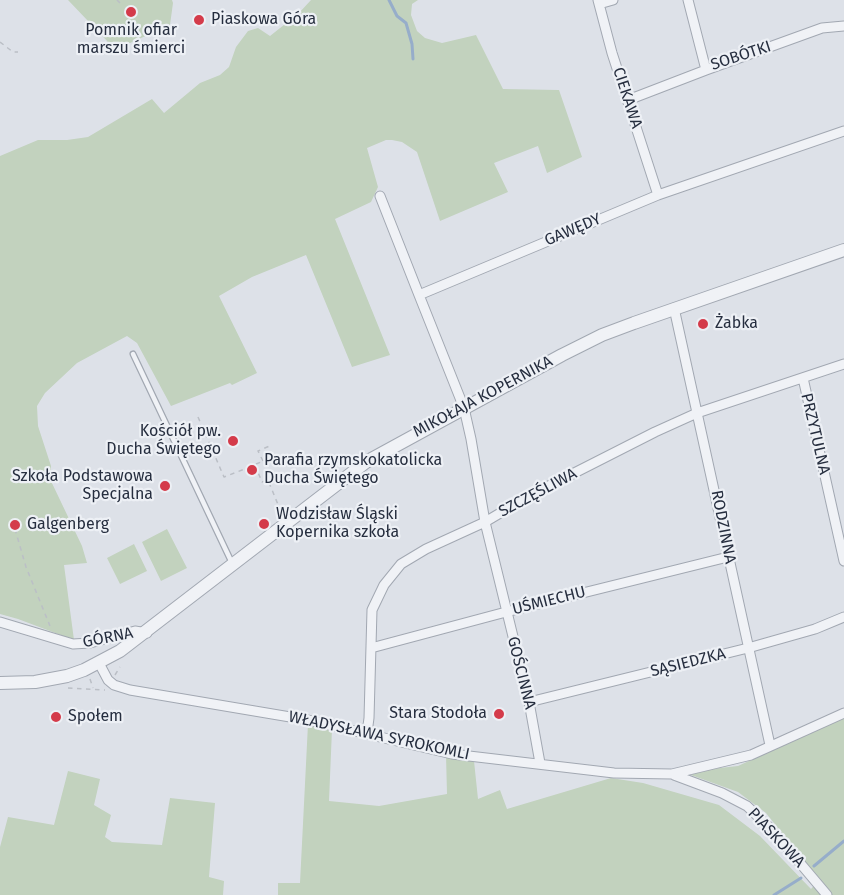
<!DOCTYPE html>
<meta charset="utf-8">
<style>
body{margin:0}
canvas{display:block;background:#dde1e8}
</style>
<canvas width="844" height="895"></canvas>
<script>
const c = document.querySelector('canvas').getContext('2d');
c.lineJoin = 'round';
function paint(path, color) { c.fillStyle = color; c.fill(path, 'evenodd'); }
const toPath = rows => new Path2D(rows.map(r => 'M' + r).join(''));
function trace(path, color, width, dash) { c.strokeStyle = color; c.lineWidth = width; c.lineCap = dash ? 'butt' : 'round'; c.setLineDash(dash || []); c.stroke(path); }
function drawText(font, color, halo, rows, align = 'center') {
  c.font = font + ' "Fira Sans",sans-serif'; c.lineWidth = 4.5; c.setLineDash([]); c.textBaseline = 'middle'; c.strokeStyle = halo; c.fillStyle = color; for (const [text, x, y, turn = 0] of rows) {
    c.save(); c.translate(x, y); c.rotate((+turn || 0) * Math.PI / 180); c.textAlign = isNaN(turn) ? turn : align; if (halo) c.strokeText(text, 0, 0); c.fillText(text, 0, 0); c.restore();
  }
}
paint(toPath([
 [68,0,172,0,173,3,170,25,130,43,108,42],
 [311,0,418,0,412,4,411,15,417,31,425,38,442,43,476,35,503,89,559,90,582,157,547,173,538,146,494,163,508,192,440,221,417,152,402,142,392,140,386,140,367,148,378,187,371,202,335,219,390,355,352,367,306,255,252,277,219,296,257,373,232,385,230,383,171,406,137,343,127,336,77,363,45,393,37,406,38,426,51,466,50,479,82,546,87,563,64,565,74,640,18,619,0,614,0,156,38,140,67,140,88,137,152,99,164,113,200,83,220,75,229,67,236,47,248,31,258,28,270,36,299,13],
 [167,529,187,568,161,581,142,542],
 [134,544,147,571,120,584,107,558],
 [844,717,844,895,278,895,278,883,300,883,308,724,332,729,329,801,379,806,447,794,446,755,474,761,478,799,500,790,507,809,611,778,643,783,719,805,760,836,811,889,819,880,766,813,738,792,691,775,692,771,738,766],
 [68,771,100,779,94,805,111,815,105,837,112,842,162,845,170,798,215,803,209,877,224,881,223,895,0,895,0,847,8,817,54,825]
]), '#c2d2be');
trace(toPath([
 [389,0,397,16,406,23,412,44,413,59],
 [814,866,844,841],
 [774,895,801,878]
]), '#96adca', 3);
const service = toPath([
 [133,354,232,563]
]);
const minor = toPath([
 [598,0,612,53,658,195],
 [688,0,706,70,822,28,844,26],
 [599,4,613,0],
 [628,100,706,70],
 [380,196,419,295],
 [674,308,770,745],
 [803,378,844,561],
 [0,622,73,644,90,643,135,631,147,633],
 [371,648,506,612,728,557],
 [99,663,108,680,114,685,130,690,308,720,452,754,614,773,672,774,751,755,844,713],
 [529,702,748,648,815,629,844,617],
 [367,733,369,718,372,610,384,585,401,564,426,549,485,522,529,496,655,432,697,413,844,364],
 [540,763,529,702,485,522,471,439,464,408,419,295,658,195,844,131],
 [674,775,722,793,747,806,773,831,827,895]
]);
const tertiary = toPath([
 [0,683,35,682,67,676,84,670,120,651,366,462,562,355,602,335,634,323,844,250]
]);
trace(service, '#a2a8b2', 7);
trace(minor, '#a2a8b2', 11);
trace(tertiary, '#a2a8b2', 14);
trace(toPath([
 [117,0,120,3],
 [0,42,13,52,18,52],
 [198,417,224,477,255,465,262,482,268,480,281,512],
 [194,454,210,447],
 [263,461,258,451,272,445],
 [256,464,266,460,281,466,289,463],
 [15,529,26,567,50,626],
 [115,675,120,667],
 [90,679,93,688],
 [68,688,105,690]
]), '#bbbfc6', 1.5, [4.5, 4.5]);
trace(service, '#f0f2f6', 4.5);
trace(minor, '#f0f2f6', 9);
trace(tertiary, '#f0f2f6', 12);
for (const [x, y, r, color] of [
 [131,12,6,"#d43b4a"],
 [199,20,6,"#d43b4a"],
 [703,324,6,"#d43b4a"],
 [233,441,6,"#d43b4a"],
 [252,470,6,"#d43b4a"],
 [165,486,6,"#d43b4a"],
 [264,524,6,"#d43b4a"],
 [15,525,6,"#d43b4a"],
 [499,714,6,"#d43b4a"],
 [56,717,6,"#d43b4a"]
]) { const dot = new Path2D(); dot.arc(x, y, r, 0, 2 * Math.PI); c.fillStyle = color; c.fill(dot); trace(dot, '#edf0f5', 2); }
drawText('16px', '#262e3f', '#edf0f5', [
 ["Piaskowa Góra",211,20],
 ["Pomnik ofiar",131,31,"center"],
 ["marszu śmierci",131,49,"center"],
 ["Żabka",715,324],
 ["Kościół pw.",221,432,"right"],
 ["Ducha Świętego",221,450,"right"],
 ["Parafia rzymskokatolicka",264,461],
 ["Ducha Świętego",264,479],
 ["Szkoła Podstawowa",153,477,"right"],
 ["Specjalna",153,495,"right"],
 ["Wodzisław Śląski",276,515],
 ["Kopernika szkoła",276,533],
 ["Galgenberg",27,525],
 ["Stara Stodoła",487,714,"right"],
 ["Społem",68,717]
], 'left');
drawText('16px', '#262e3f', '#edf0f5', [
 ["SOBÓTKI",741,56,-18],
 ["CIEKAWA",627,98,72],
 ["GAWĘDY",573,230,-23],
 ["MIKOŁAJA KOPERNIKA",483,397,-28],
 ["PRZYTULNA",815,434,77],
 ["SZCZĘŚLIWA",538,493,-28],
 ["RODZINNA",723,527,79],
 ["UŚMIECHU",549,601,-14],
 ["GÓRNA",108,638,-11],
 ["SĄSIEDZKA",688,663,-14],
 ["GOŚCINNA",521,673,76],
 ["WŁADYSŁAWA SYROKOMLI",379,736,12],
 ["PIASKOWA",776,838,47]
]);
</script>
